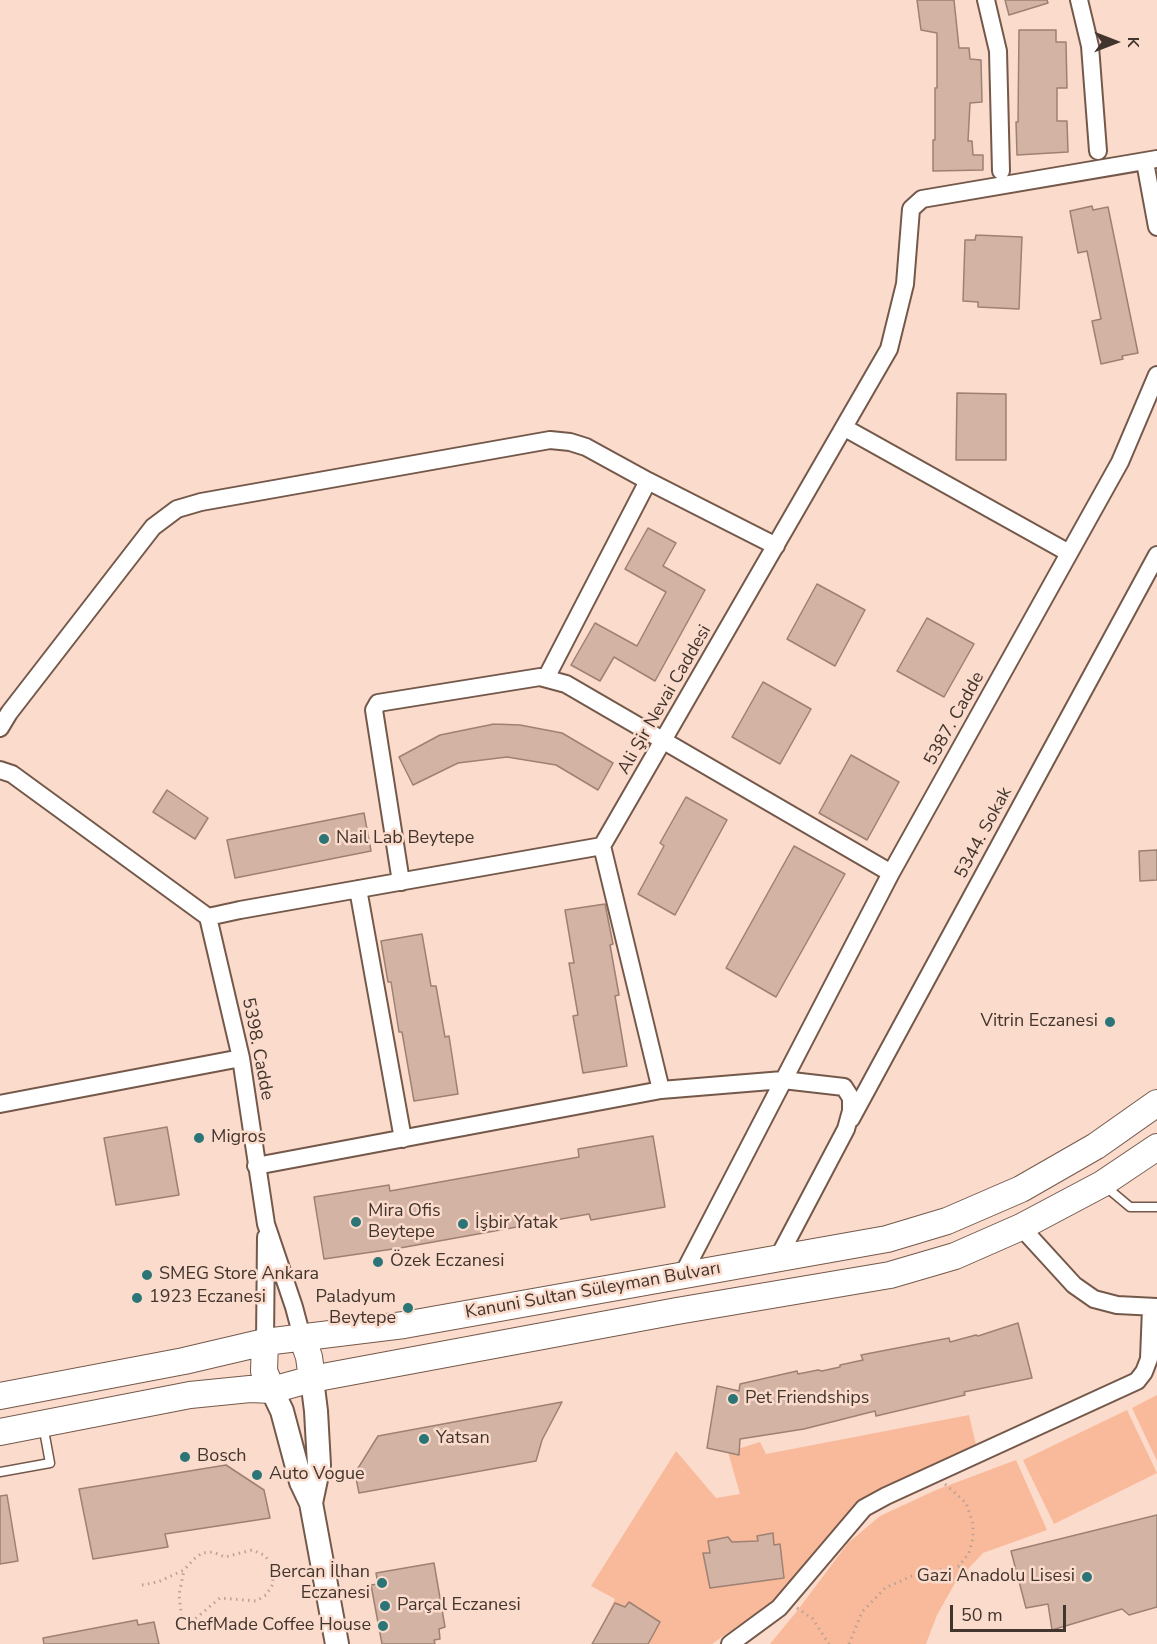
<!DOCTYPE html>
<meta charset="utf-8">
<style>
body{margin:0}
#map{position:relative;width:1157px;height:1644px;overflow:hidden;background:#fbdbcb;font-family:"Nunito Sans",sans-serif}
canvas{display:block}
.north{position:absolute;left:1085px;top:12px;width:60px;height:60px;-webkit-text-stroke:4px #fbdbcb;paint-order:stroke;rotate:90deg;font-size:16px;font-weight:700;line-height:24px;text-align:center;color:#41352e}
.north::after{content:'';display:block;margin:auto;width:21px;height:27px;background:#41352e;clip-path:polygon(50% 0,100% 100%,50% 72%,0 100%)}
.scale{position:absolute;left:950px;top:1605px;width:116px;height:27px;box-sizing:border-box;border:3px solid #41352e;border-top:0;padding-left:8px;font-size:18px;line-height:21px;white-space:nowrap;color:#41352e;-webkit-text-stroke:4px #fbdbcb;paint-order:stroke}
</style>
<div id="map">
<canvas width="1157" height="1644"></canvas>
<div class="north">K</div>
<div class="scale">50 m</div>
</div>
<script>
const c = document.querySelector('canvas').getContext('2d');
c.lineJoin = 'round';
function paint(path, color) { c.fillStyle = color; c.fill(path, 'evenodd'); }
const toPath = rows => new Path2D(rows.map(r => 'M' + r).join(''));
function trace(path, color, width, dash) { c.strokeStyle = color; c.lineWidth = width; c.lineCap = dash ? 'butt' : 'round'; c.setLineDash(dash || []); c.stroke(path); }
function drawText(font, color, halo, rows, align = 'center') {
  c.font = font + ' "Nunito Sans",sans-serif'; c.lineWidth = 5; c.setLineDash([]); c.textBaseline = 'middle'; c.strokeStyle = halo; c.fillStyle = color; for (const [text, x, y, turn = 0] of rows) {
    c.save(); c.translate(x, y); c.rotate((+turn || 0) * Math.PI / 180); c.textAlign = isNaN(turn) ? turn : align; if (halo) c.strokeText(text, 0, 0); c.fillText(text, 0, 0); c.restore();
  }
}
paint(toPath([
 [1157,1395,1157,1461,1132,1408],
 [1127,1410,1157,1473,1054,1524,1023,1460],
 [969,1415,977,1449,864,1503,837,1525,780,1596,712,1644,592,1644,615,1599,591,1586,676,1451,716,1498,740,1494,728,1452,760,1442,766,1454],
 [1016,1460,1047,1530,983,1553,955,1583,937,1615,926,1644,770,1644,797,1611,848,1543,880,1516,936,1490]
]), '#f9ba9b');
const building = toPath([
 [917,0,954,0,959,48,969,48,970,59,981,60,982,102,970,103,968,141,972,141,973,155,983,155,983,170,933,171,933,140,935,140,935,88,937,88,937,33,921,30,917,0],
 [1005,0,1047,0,1048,3,1009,15,1005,0],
 [1019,30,1056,30,1056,42,1066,42,1067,88,1057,88,1057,121,1067,121,1068,152,1017,155,1016,122,1018,122,1019,30],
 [1092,206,1093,210,1108,207,1138,353,1122,356,1123,359,1101,364,1092,321,1101,319,1087,251,1078,253,1070,211,1092,206],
 [976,235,1022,237,1019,309,978,307,978,302,963,301,965,240,975,240,976,235],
 [957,393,1006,394,1006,460,956,460,957,393],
 [648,528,676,543,663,566,705,590,655,681,614,657,600,681,571,665,595,623,637,646,666,592,625,569,648,528],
 [817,584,865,610,835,666,787,639,817,584],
 [927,618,974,644,944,697,897,671,927,618],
 [763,682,811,709,780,764,732,737,763,682],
 [494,724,520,725,562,733,613,763,598,790,556,765,507,757,458,763,413,785,399,757,440,735,494,724],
 [851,755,899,782,867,840,819,813,851,755],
 [167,790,208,818,195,839,153,812,167,790],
 [686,797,727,820,675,915,638,894,664,846,660,843,686,797],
 [364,813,371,851,235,878,227,840,364,813],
 [794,846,845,874,776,997,726,968,794,846],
 [1157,850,1157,880,1140,881,1139,851,1157,850],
 [605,904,613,944,610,945,619,995,615,996,627,1066,583,1073,573,1016,578,1015,569,963,574,963,565,910,605,904],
 [422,934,431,986,436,986,445,1037,449,1036,458,1094,414,1101,402,1032,399,1032,391,982,388,982,381,941,422,934],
 [167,1127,179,1195,116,1205,104,1138,167,1127],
 [653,1136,665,1207,591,1220,589,1214,400,1248,324,1259,314,1197,389,1185,390,1191,579,1157,578,1149,653,1136],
 [1018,1323,1032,1378,964,1392,965,1395,876,1416,875,1411,804,1429,740,1439,739,1455,707,1448,717,1386,739,1391,740,1384,797,1371,798,1374,818,1370,822,1371,840,1367,840,1365,863,1360,861,1355,949,1338,950,1342,976,1335,978,1336,1018,1323],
 [562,1402,542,1440,536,1461,359,1493,355,1473,378,1436,562,1402],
 [226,1465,264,1490,270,1518,165,1534,168,1547,93,1559,79,1489,226,1465],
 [7,1495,18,1561,0,1564,0,1496,7,1495],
 [1157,1515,1157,1607,1129,1615,1122,1609,1052,1630,1048,1604,1026,1608,1011,1551,1157,1515],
 [773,1533,774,1545,780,1544,784,1578,710,1588,703,1553,710,1553,708,1541,728,1537,732,1542,758,1541,757,1536,773,1533],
 [434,1563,445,1627,439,1629,440,1639,434,1640,435,1644,382,1644,371,1585,378,1584,376,1573,434,1563],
 [629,1602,660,1622,648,1644,592,1644,615,1603,625,1607,629,1602],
 [137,1620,138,1625,154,1622,159,1644,44,1644,43,1638,137,1620]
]);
paint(building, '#d3b3a4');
trace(building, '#9e8172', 1.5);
const lane = toPath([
 [1105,1186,1130,1207,1157,1207],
 [0,1472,50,1463,43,1425]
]);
const street = toPath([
 [986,0,998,51,1001,171],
 [1079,0,1090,46,1098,151],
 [1145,162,1157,227],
 [845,428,1069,553],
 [546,678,648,481],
 [0,728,9,713,153,527,177,509,201,502,550,440,570,442,586,447,648,481,776,546],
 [0,770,12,774,208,917],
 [602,846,661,1090],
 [401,882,374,710,378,703,540,677,566,684,891,873],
 [358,889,403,1139],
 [208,917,240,910,602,846,889,349,905,284,911,209,922,199,1157,159],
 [208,917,241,1058,266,1224,294,1307,302,1337],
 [0,1104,241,1058],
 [851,1119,1157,555],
 [256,1166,661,1090,783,1080,844,1087,851,1098,851,1111,846,1129,778,1258],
 [1021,1227,1074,1285,1094,1299,1117,1305,1157,1307],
 [683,1274,891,873,1120,462,1157,375],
 [265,1342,266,1237],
 [730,1644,779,1608,864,1508,886,1496,1137,1381,1144,1372,1149,1359,1151,1308]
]);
const secondary = toPath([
 [272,1390,282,1411,301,1482,311,1503,337,1644],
 [311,1503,319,1465,316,1411,312,1379]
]);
const primary = toPath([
 [302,1337,309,1357,312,1379],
 [265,1342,264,1371,272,1390],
 [0,1396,184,1361,265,1342,404,1325,887,1239,947,1221,1021,1189,1096,1146,1157,1103],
 [0,1432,190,1395,250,1389,272,1390,312,1379,677,1311,890,1275,955,1256,1021,1227,1102,1184,1157,1147]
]);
trace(lane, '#74594b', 11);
trace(street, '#74594b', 20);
trace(secondary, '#74594b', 26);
trace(primary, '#74594b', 28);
trace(toPath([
 [142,1585,158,1582,184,1570,194,1559,202,1553,213,1552,225,1557,252,1550,264,1555,272,1564,273,1584,266,1595,256,1601,220,1598,195,1619,182,1619,179,1595,184,1570],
 [797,1608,812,1618,829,1644],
 [849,1644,862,1612,885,1588,912,1576,959,1566,969,1553,973,1538,973,1524,966,1503,945,1484]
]), '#bba295', 3, [1.5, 4.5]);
trace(lane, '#fff', 8);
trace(street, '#fff', 16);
trace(secondary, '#fff', 22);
trace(primary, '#fff', 26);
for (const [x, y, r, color] of [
 [324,839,6,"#2b7577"],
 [1110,1022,6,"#2b7577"],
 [199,1138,6,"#2b7577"],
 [356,1222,6,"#2b7577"],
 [463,1224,6,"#2b7577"],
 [378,1262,6,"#2b7577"],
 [147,1275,6,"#2b7577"],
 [137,1298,6,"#2b7577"],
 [408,1308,6,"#2b7577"],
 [733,1399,6,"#2b7577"],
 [424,1439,6,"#2b7577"],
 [185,1457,6,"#2b7577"],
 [257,1475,6,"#2b7577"],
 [1087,1577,6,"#2b7577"],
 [382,1583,6,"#2b7577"],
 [385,1606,6,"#2b7577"],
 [383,1626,6,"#2b7577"]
]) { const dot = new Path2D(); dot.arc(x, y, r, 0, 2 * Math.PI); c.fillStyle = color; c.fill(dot); trace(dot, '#fbdbcb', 2); }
drawText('18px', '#41352e', '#fbdbcb', [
 ["Ali Şir Nevai Caddesi",665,700,-60],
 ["5387. Cadde",955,719,-61],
 ["5344. Sokak",984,833,-62],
 ["5398. Cadde",257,1049,79],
 ["Kanuni Sultan Süleyman Bulvarı",593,1291,-10]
]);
drawText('18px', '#41352e', '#fbdbcb', [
 ["Nail Lab Beytepe",336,839],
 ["Vitrin Eczanesi",1098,1022,"right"],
 ["Migros",211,1138],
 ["Mira Ofis",368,1212],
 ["Beytepe",368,1233],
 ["İşbir Yatak",475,1224],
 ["Özek Eczanesi",390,1262],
 ["SMEG Store Ankara",159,1275],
 ["1923 Eczanesi",149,1298],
 ["Paladyum",396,1298,"right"],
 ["Beytepe",396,1319,"right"],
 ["Pet Friendships",745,1399],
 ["Yatsan",436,1439],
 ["Bosch",197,1457],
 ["Auto Vogue",269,1475],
 ["Bercan İlhan",370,1573,"right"],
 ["Eczanesi",370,1594,"right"],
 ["Gazi Anadolu Lisesi",1075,1577,"right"],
 ["Parçal Eczanesi",397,1606],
 ["ChefMade Coffee House",371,1626,"right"]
], 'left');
</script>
